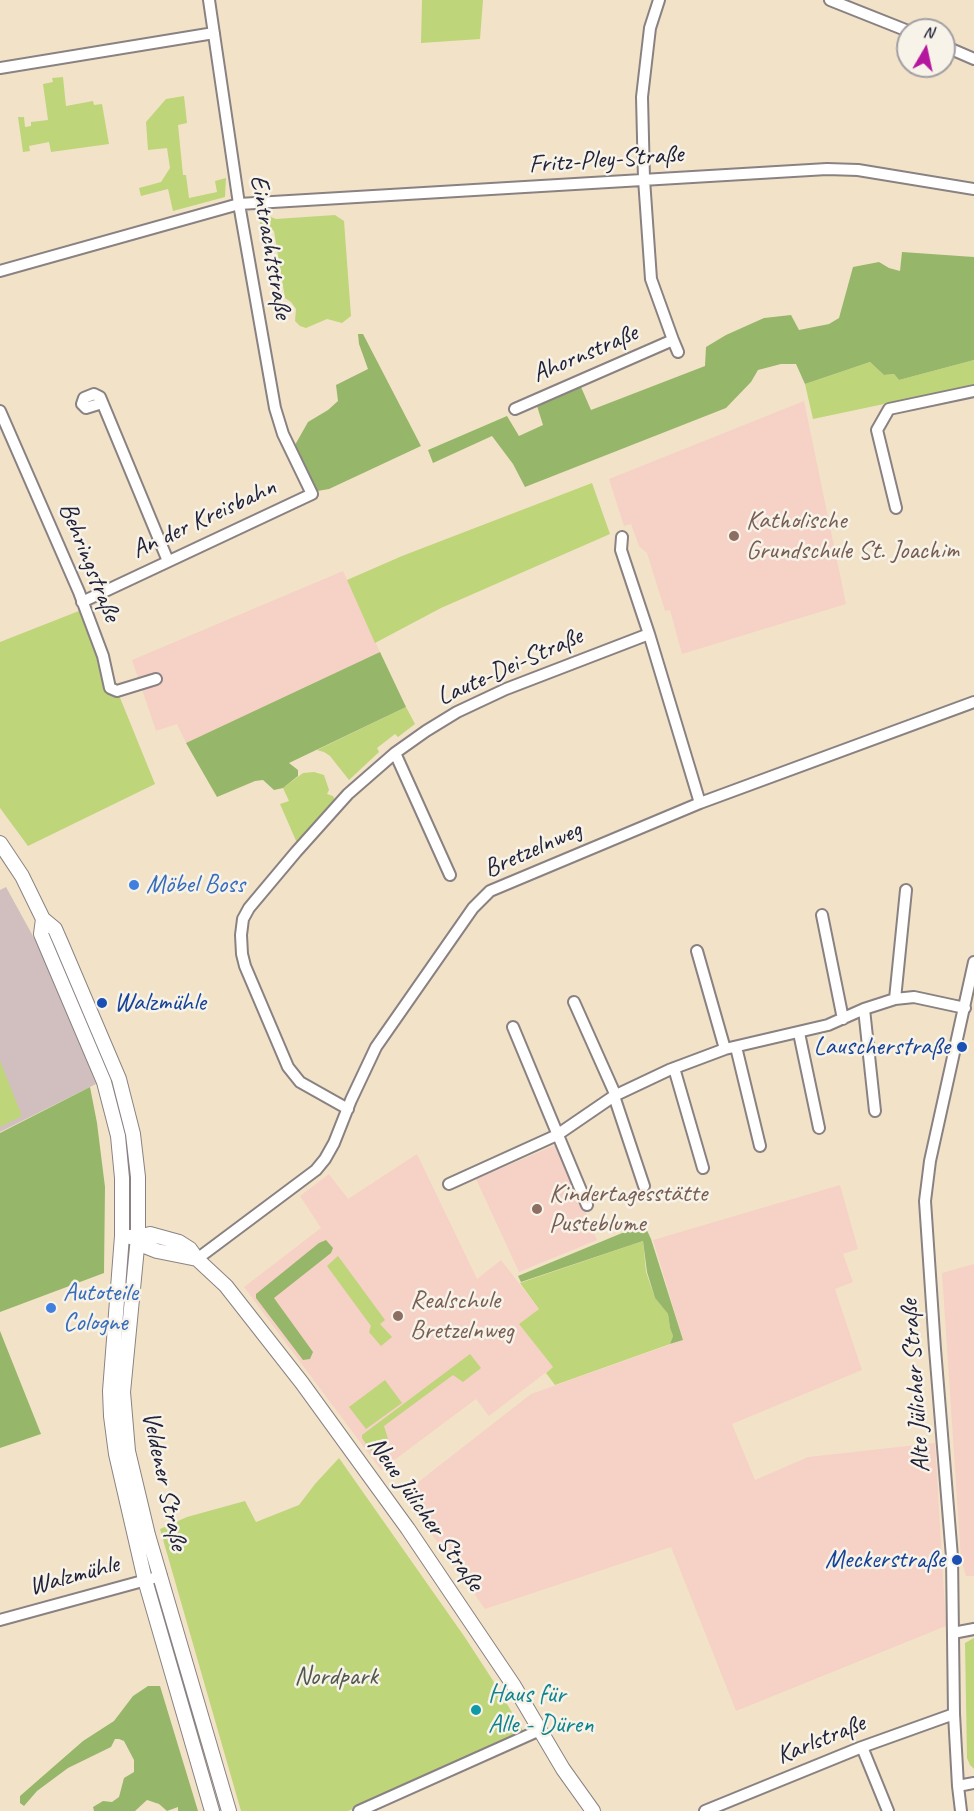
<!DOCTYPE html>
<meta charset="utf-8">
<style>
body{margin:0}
#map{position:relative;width:974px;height:1811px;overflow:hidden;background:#f2e3c8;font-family:Caveat,sans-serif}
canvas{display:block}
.north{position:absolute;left:896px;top:18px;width:60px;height:60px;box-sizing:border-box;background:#f7f3e8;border:2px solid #a29fa3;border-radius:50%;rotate:9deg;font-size:16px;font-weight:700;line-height:24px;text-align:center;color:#22223b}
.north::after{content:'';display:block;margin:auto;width:21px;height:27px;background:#b5179e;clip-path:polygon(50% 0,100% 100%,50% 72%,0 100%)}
</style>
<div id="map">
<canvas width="974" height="1811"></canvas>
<div class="north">N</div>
</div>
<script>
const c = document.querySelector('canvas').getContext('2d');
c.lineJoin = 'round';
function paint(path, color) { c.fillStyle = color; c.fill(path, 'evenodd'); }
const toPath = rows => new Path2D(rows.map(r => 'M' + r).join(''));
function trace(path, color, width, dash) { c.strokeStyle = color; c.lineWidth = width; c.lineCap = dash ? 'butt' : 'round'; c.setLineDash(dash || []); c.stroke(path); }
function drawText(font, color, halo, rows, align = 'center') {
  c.font = font + ' Caveat,sans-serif'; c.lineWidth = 5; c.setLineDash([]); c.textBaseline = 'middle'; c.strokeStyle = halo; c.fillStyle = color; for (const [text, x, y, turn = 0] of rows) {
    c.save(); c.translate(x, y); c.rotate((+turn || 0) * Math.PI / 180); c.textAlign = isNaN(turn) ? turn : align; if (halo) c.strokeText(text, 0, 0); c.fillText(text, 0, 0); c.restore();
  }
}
paint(toPath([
 [804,401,846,604,682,654,670,610,665,611,647,553,639,546,631,524,624,526,609,479],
 [343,571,380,652,186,743,177,724,156,731,132,660],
 [558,1144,597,1240,519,1272,476,1179],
 [417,1154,477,1279,501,1260,539,1309,519,1324,553,1367,489,1416,476,1399,381,1470,244,1287,321,1228,300,1196,329,1174,348,1199],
 [840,1185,858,1249,843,1254,853,1282,835,1289,862,1370,732,1424,755,1480,808,1457,935,1443,946,1626,736,1711,671,1547,485,1609,403,1494,531,1394,683,1340,653,1240],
 [974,1264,974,1576,966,1576,961,1559,942,1273]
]), '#f6d1c6');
paint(toPath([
 [6,887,50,967,96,1084,0,1132,0,890]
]), '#d1bfbf');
paint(toPath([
 [422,0,483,0,480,39,421,43],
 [63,77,66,106,93,101,94,105,102,104,109,144,51,152,49,142,29,146,30,151,23,152,18,117,24,117,25,127,31,126,31,122,48,120,43,84,53,82,52,78],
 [184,96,187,123,178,125,183,175,186,175,189,198,217,192,215,181,226,178,225,197,173,211,168,189,141,196,139,188,161,182,170,168,167,148,148,150,146,122,166,99],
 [266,215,276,219,335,215,344,221,351,316,342,323,327,319,306,328,300,326,295,321,296,309,291,302,285,298,274,231,271,230,260,231,260,220],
 [974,360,974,385,813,419,805,384,870,362,884,375,894,374,899,380],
 [592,483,610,534,441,608,375,643,347,580,402,556],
 [84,609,155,784,28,846,0,808,0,642],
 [406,707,415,724,398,737,395,734,377,748,379,752,349,780,330,756,324,752,317,750],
 [314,772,324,775,329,790,327,794,333,796,335,800,297,843,280,804,289,801,283,788,303,773],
 [0,1061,22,1116,0,1127],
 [643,1241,646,1272,655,1298,668,1314,670,1328,673,1336,670,1344,555,1385,546,1373,553,1367,519,1324,539,1309,520,1283],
 [338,1256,385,1320,380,1324,392,1337,381,1346,369,1332,371,1326,327,1266],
 [470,1354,481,1368,463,1382,453,1375,384,1426,388,1439,371,1451,362,1438,362,1435],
 [385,1380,402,1403,366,1429,349,1407],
 [339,1458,464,1636,492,1679,525,1734,348,1811,241,1811,160,1529,187,1517,245,1501,256,1522,299,1505,315,1484],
 [974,1638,974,1769,970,1765,967,1758,965,1643]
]), '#bed579');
paint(toPath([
 [902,252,974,257,974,360,899,380,894,374,884,375,870,362,805,384,796,364,781,364,758,370,751,382,726,408,525,487,513,464,492,436,433,463,428,450,507,416,519,436,543,425,537,406,581,387,591,410,705,366,706,347,726,335,764,318,791,315,799,330,829,324,839,318,853,267,879,262,889,268,900,271],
 [358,334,363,334,421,446,329,489,312,492,291,452,308,422,328,410,338,401,336,385,368,369,359,344],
 [380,652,406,707,289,763,298,770,298,776,283,788,274,790,263,780,255,781,217,797,186,743],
 [90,1087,97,1123,105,1187,104,1273,0,1312,0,1133],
 [644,1224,651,1239,683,1340,670,1344,673,1336,670,1328,668,1314,655,1298,647,1272,643,1241,521,1282,518,1276],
 [326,1240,333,1248,331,1253,274,1298,313,1352,310,1359,303,1360,256,1298,256,1294,319,1243],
 [0,1331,41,1434,0,1448],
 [148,1686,160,1686,198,1811,178,1811,178,1807,167,1811,159,1804,147,1800,135,1811,94,1811,93,1807,103,1801,112,1802,119,1797,124,1778,134,1772,134,1760,124,1741,119,1739,115,1739,111,1747,68,1768,37,1791,24,1806,20,1803,20,1796,83,1741,114,1721,133,1696]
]), '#96b669');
const minor = toPath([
 [830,0,908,31],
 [944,46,974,59],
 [0,68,214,33],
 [0,271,239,204,827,169,858,170,974,189],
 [673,340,678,352],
 [102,403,86,408,82,404,84,398,94,394,100,397,168,561],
 [515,409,673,340,651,279,644,179,642,97,650,28,659,0],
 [0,411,79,592,103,656,110,688,117,691,156,679],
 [896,508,877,430,889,409,974,391],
 [622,537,621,550,649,634,700,803],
 [82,602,312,494,283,434,275,408,239,204,209,0],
 [395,753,450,875],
 [822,915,843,1019],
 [697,951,725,1049],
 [895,999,906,890],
 [574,1002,616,1096],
 [864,1009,875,1111],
 [513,1027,587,1205],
 [799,1033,819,1128],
 [736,1047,760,1146],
 [674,1068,703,1168],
 [614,1096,644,1186],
 [348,1109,300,1082,288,1067,245,966,242,954,241,935,243,919,249,908,296,852,348,794,395,753,426,731,457,712,506,689,649,634],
 [449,1184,557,1135,614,1096,669,1070,725,1049,828,1025,864,1009,895,999,914,997,965,1008],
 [197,1259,316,1170,325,1159,334,1143,351,1100,376,1047,473,908,490,891,700,803,974,702],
 [0,1620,161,1576],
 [953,1633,974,1629],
 [862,1747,888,1811],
 [958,1786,974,1783],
 [359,1811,540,1730],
 [705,1811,862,1747,954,1714],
 [961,1811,958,1786,954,1714,952,1557,935,1349,925,1201,930,1161,974,962]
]);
const tertiary = toPath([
 [0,843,22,876,43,919,55,929,62,945,119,1079,133,1134,138,1177,138,1237,123,1392,128,1451,148,1535,229,1811],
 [43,919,41,934,104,1082,118,1136,122,1178,122,1236,110,1391,111,1416,116,1454,145,1580,212,1811],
 [130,1237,138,1237,150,1234,179,1242,190,1249,197,1259,226,1286,302,1383,408,1529,514,1686,563,1769,593,1811],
 [138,1237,147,1247,157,1251,197,1259]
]);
trace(minor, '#8a8282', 14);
trace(tertiary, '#8a8282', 16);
trace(minor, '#fff', 10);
trace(tertiary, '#fff', 14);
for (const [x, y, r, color] of [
 [734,536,6,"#8d6e63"],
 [134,885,6,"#3f7fe0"],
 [102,1003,6,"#1a4fb4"],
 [962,1047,6,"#1a4fb4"],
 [537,1209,6,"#8d6e63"],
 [51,1308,6,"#3f7fe0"],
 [398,1316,6,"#8d6e63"],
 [957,1560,6,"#1a4fb4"],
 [476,1710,6,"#0f9aa8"]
]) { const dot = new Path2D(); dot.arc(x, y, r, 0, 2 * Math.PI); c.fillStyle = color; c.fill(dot); trace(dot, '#f7f3e8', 2); }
drawText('26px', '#22223b', '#f7f3e8', [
 ["Fritz-Pley-Straße",606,160,-4],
 ["Eintrachtstraße",270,247,80],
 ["Ahornstraße",585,354,-23],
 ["An der Kreisbahn",204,519,-25],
 ["Behringstraße",89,562,68],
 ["Laute-Dei-Straße",510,667,-24],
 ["Bretzelnweg",533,850,-24],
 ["Alte Jülicher Straße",916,1386,-94],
 ["Veldener Straße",164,1481,78],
 ["Neue Jülicher Straße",425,1514,55],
 ["Walzmühle",74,1576,-15],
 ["Karlstraße",821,1740,-22]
]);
drawText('26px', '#785e54', '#f7f3e8', [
 ["Katholische",746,521],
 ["Grundschule St. Joachim",746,551],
 ["Kindertagesstätte",549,1194],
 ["Pusteblume",549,1224],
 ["Realschule",410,1301],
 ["Bretzelnweg",410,1331]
], 'left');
drawText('26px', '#366cbe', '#f7f3e8', [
 ["Möbel Boss",146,885],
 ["Autoteile",63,1293],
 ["Cologne",63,1323]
], 'left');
drawText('26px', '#164399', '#f7f3e8', [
 ["Walzmühle",114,1003,"left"],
 ["Lauscherstraße",950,1047],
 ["Meckerstraße",945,1560]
], 'right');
drawText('26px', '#51584e', '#f7f3e8', [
 ["Nordpark",336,1677]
]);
drawText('26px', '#0d838f', '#f7f3e8', [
 ["Haus für",488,1695],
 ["Alle - Düren",488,1725]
], 'left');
</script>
